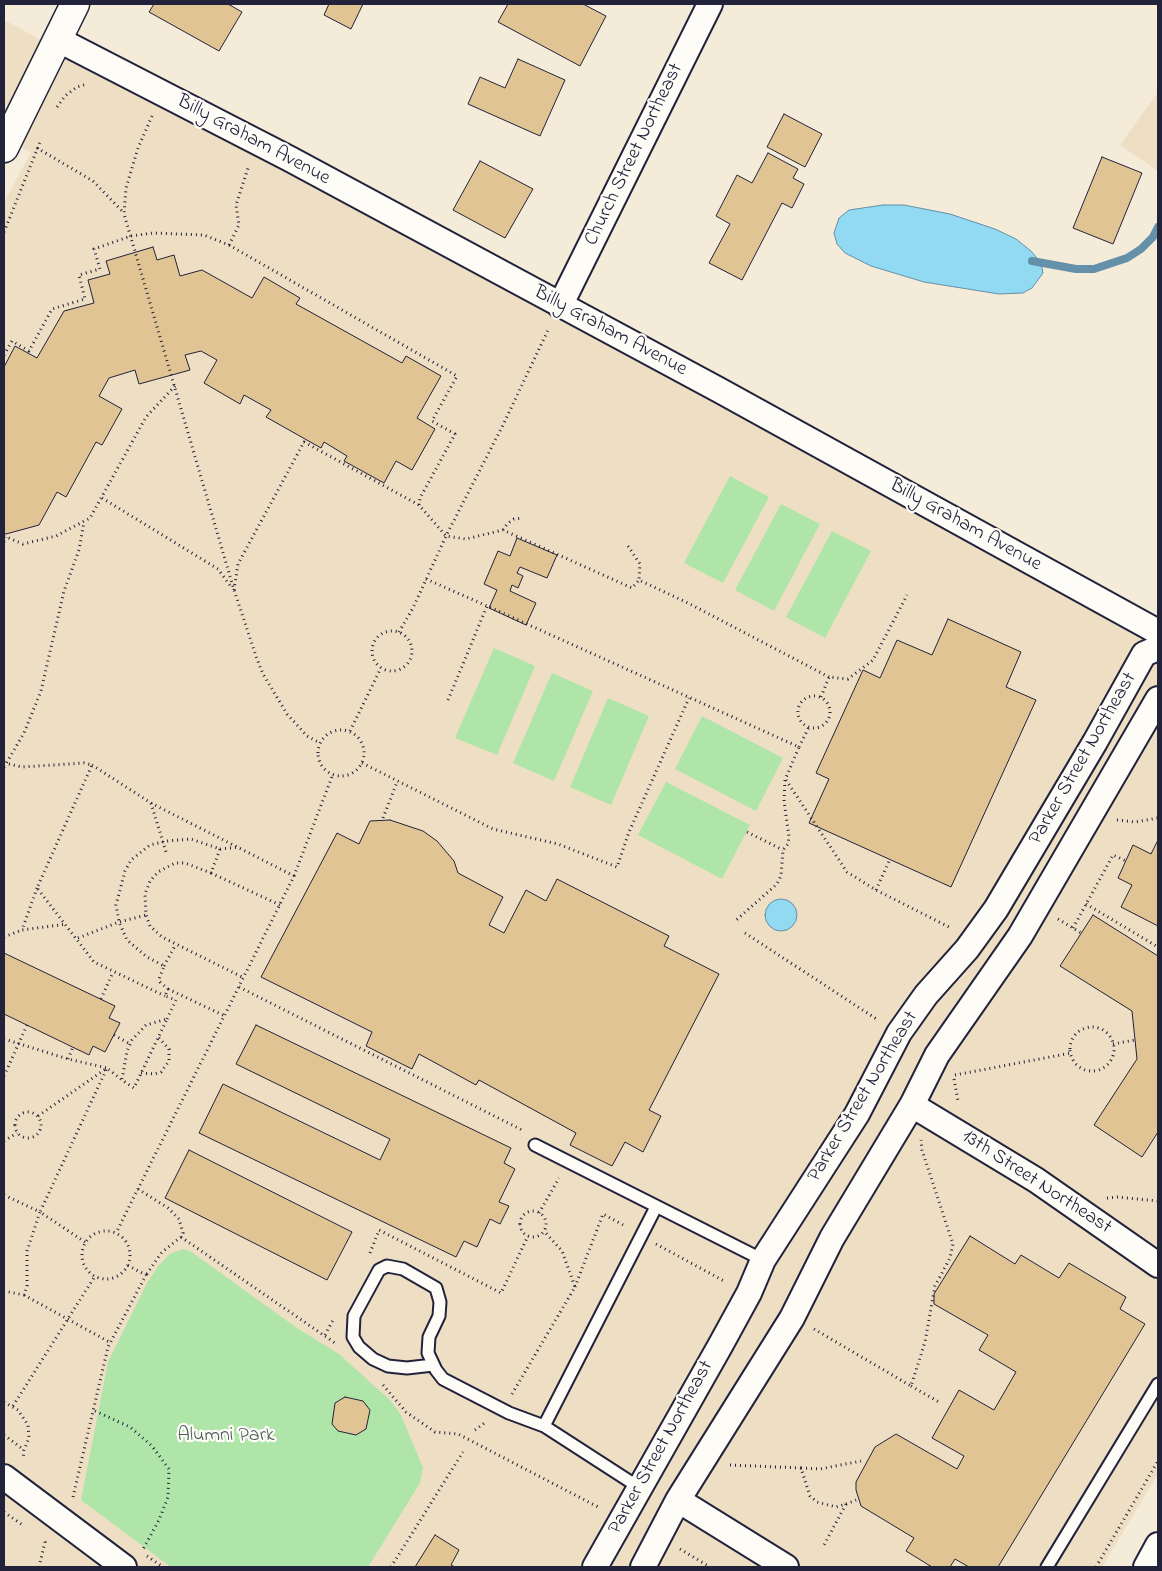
<!DOCTYPE html>
<style>
body{margin:0}
#map{position:relative;width:1162px;height:1571px;overflow:hidden;background:#f4ebd9;font-family:"Indie Flower",sans-serif}
canvas{display:block}
.frame{position:absolute;inset:0;border:5px solid #22223b;pointer-events:none}
</style>
<div id="map">
<canvas width="1162" height="1571"></canvas>
<div class="frame"></div>
</div>
<script>
const c = document.querySelector('canvas').getContext('2d');
c.lineJoin = 'round';
function paint(path, color) { c.fillStyle = color; c.fill(path, 'evenodd'); }
const toPath = rows => new Path2D(rows.map(r => 'M' + r).join(''));
function trace(path, color, width, dash) { c.strokeStyle = color; c.lineWidth = width; c.lineCap = dash ? 'butt' : 'round'; c.setLineDash(dash || []); c.stroke(path); }
function drawText(font, color, halo, rows, align = 'center') {
  c.font = font + ' "Indie Flower",sans-serif'; c.lineWidth = 4.5; c.setLineDash([]); c.textBaseline = 'middle'; c.strokeStyle = halo; c.fillStyle = color; for (const [text, x, y, turn = 0] of rows) {
    c.save(); c.translate(x, y); c.rotate((+turn || 0) * Math.PI / 180); c.textAlign = isNaN(turn) ? turn : align; if (halo) c.strokeText(text, 0, 0); c.fillText(text, 0, 0); c.restore();
  }
}
paint(toPath([
 [4,20,1158,635,1158,1474,1102,1567,4,1567,4,203,31,152,4,139],
 [1158,92,1158,171,1120,145]
]), '#eedfc4');
paint(toPath([
 [730,476,769,497,723,583,684,563],
 [781,504,820,524,774,611,735,590],
 [832,531,871,551,825,638,786,617],
 [494,648,535,666,497,755,455,738],
 [552,673,593,691,554,781,513,763],
 [608,698,649,716,611,805,570,787],
 [702,716,783,758,756,811,675,769],
 [666,782,750,825,722,879,638,835],
 [183,1249,190,1251,297,1328,339,1354,390,1400,401,1415,423,1468,420,1483,368,1567,171,1567,81,1500,108,1362,146,1285,159,1265,170,1254]
]), '#afe5a8');
const water = toPath([
 [883,205,904,205,950,214,995,229,1016,239,1031,251,1041,263,1043,273,1032,288,1023,293,999,294,924,282,871,266,845,253,837,244,834,233,839,218,849,210,883,205],
 '765 915a16 16 0 1 1 32 0a16 16 0 1 1-32 0Z'
]);
paint(water, '#91daf2');
trace(water, '#6590a9', 1);
trace(toPath([
 [1032,261,1076,269,1094,269,1127,258,1141,249,1153,237,1158,227]
]), '#6590a9', 8);
const building = toPath([
 [154,4,228,4,242,12,219,51,149,12,154,4],
 [329,4,363,4,351,29,324,15,329,4],
 [508,4,583,4,606,16,580,66,498,22,508,4],
 [518,59,565,80,540,136,468,104,480,77,505,88,518,59],
 [784,114,822,134,805,167,767,147,784,114],
 [768,153,798,169,793,178,804,184,792,208,782,203,742,280,709,263,730,224,716,216,737,175,752,183,768,153],
 [1102,157,1142,173,1113,244,1073,228,1102,157],
 [480,161,533,189,505,238,453,210,480,161],
 [153,247,157,260,174,255,180,276,202,270,252,298,264,277,300,298,296,304,402,363,406,356,441,376,417,418,435,429,412,470,396,461,384,483,344,461,347,456,324,442,321,448,266,417,271,410,244,395,240,404,204,383,217,360,201,351,185,355,190,370,139,384,135,370,109,378,99,396,122,409,102,445,96,442,66,497,57,492,39,525,6,534,4,533,4,367,15,346,37,358,64,311,94,303,88,280,110,274,106,261,153,247],
 [517,538,557,555,547,578,520,567,517,573,523,576,518,588,512,585,510,591,536,603,526,625,489,608,497,590,484,584,498,551,510,556,517,538],
 [948,619,1021,652,1006,687,1036,700,951,887,809,823,829,779,816,773,863,670,880,678,897,640,932,655,948,619],
 [390,820,423,831,437,841,454,861,458,873,503,897,489,925,504,933,526,890,546,901,557,879,669,936,664,946,719,974,649,1110,661,1116,643,1152,625,1142,612,1166,570,1145,576,1133,479,1080,476,1085,419,1054,412,1069,366,1046,372,1032,261,977,337,833,359,844,370,821,390,820],
 [1158,840,1158,926,1121,907,1132,885,1118,878,1133,845,1151,854,1158,840],
 [1093,915,1158,956,1158,1132,1142,1157,1094,1125,1137,1059,1132,1011,1060,966,1093,915],
 [4,953,115,1006,109,1018,120,1023,105,1052,93,1046,89,1055,4,1014,4,953],
 [256,1025,511,1148,504,1163,515,1169,499,1202,509,1206,500,1224,490,1219,477,1247,464,1241,456,1257,199,1133,223,1084,380,1160,390,1139,236,1064,256,1025],
 [189,1150,352,1232,327,1280,165,1198,189,1150],
 [970,1236,1015,1264,1021,1255,1059,1278,1069,1263,1126,1297,1120,1309,1145,1324,998,1567,969,1567,955,1559,950,1567,932,1567,906,1551,914,1538,861,1506,856,1490,856,1482,875,1447,896,1434,957,1469,964,1456,932,1438,959,1390,994,1410,1016,1372,979,1350,988,1335,934,1304,934,1294,970,1236],
 [345,1397,363,1401,370,1410,366,1429,356,1435,338,1431,332,1424,335,1403,345,1397],
 [435,1535,459,1550,451,1565,455,1567,415,1567,435,1535]
]);
paint(building, '#e0c494');
trace(building, '#22223b', 1);
const lane = toPath([
 [535,1145,763,1260],
 [433,1365,407,1368,388,1366,373,1359,359,1347,353,1337,354,1316,379,1270,387,1266,403,1269,436,1288,440,1302,439,1316,429,1337,428,1353,436,1370,443,1379,509,1413,544,1426,640,1488],
 [544,1426,656,1207],
 [1047,1567,1158,1384]
]);
const street = toPath([
 [57,39,290,159,719,390,1158,632],
 [560,306,710,4],
 [912,1105,1036,1180,1158,1265],
 [4,1477,124,1567],
 [678,1500,786,1567],
 [595,1567,720,1346,749,1293,763,1260,857,1114,899,1033,926,995,967,949,996,909,1095,742,1144,654,1158,648],
 [643,1567,678,1500,792,1318,832,1238,912,1105,937,1055,1020,936,1158,699],
 [1146,1567,1158,1545]
]);
const secondary = toPath([
 [4,148,75,4]
]);
trace(lane, '#22223b', 15);
trace(street, '#22223b', 28);
trace(secondary, '#22223b', 31);
trace(toPath([
 [57,107,65,96,77,87,87,84],
 [152,116,138,148,126,188,124,214,234,590,257,659,263,674,287,714,307,736,320,743],
 [37,148,93,181,124,213],
 [4,232,40,142],
 [229,245,457,376,432,421,455,434,420,498,419,505],
 [4,355,12,341,29,351,52,309,85,299,79,275,100,269,94,249,131,236,153,233,204,235,229,245,239,225,236,205,249,165],
 [102,498,218,569,232,588],
 [503,530,507,524,514,519,523,518],
 [4,536,23,544,56,536,90,518,146,417,175,386],
 [4,542,6,537],
 [628,546,640,564,639,580],
 [426,579,487,606],
 [234,590,238,564,304,442,419,505,446,536,466,539,503,530,632,588,639,580,688,603,829,677],
 '372 651a20 20 0 1 1 40 0a20 20 0 1 1-40 0Z',
 [399,632,413,608,446,536,503,425,549,328],
 '798 712a16 16 0 1 1 32 0a16 16 0 1 1-32 0Z',
 [821,697,829,677,848,679,873,660,907,595],
 [448,700,487,606,799,747,785,780,784,801,789,837,788,844,783,850,781,876,777,884,734,922],
 '318 753a23 23 0 1 1 46 0a23 23 0 1 1-46 0Z',
 [350,731,381,668],
 [799,747,809,727],
 [4,763,22,767,84,763,92,765,37,888,94,962,165,996],
 [362,763,493,829,558,844,617,867,629,832,689,698],
 [92,765,151,803,294,876,116,1233],
 [4,767,24,733,41,691,64,591,79,550,84,522],
 [786,780,847,872,876,890,951,928],
 [151,803,166,852],
 [383,818,397,782],
 [1117,820,1135,822,1158,818],
 [747,832,783,850],
 [220,849,240,847],
 [211,873,280,905],
 [294,876,333,774],
 [37,888,22,930,67,924],
 [876,890,890,859],
 [1086,904,1158,947],
 [1058,919,1081,933],
 [1073,928,1113,855,1126,861],
 [745,933,878,1020],
 [4,937,22,930],
 [78,938,119,922,146,915],
 [164,966,176,944],
 [239,987,524,1131],
 [168,989,225,1016],
 [101,999,113,972],
 [167,1019,176,1000,165,996,168,989,160,982,159,979,164,966,147,957,127,940,119,922,116,905,125,871,131,860,150,845,167,841,191,839,220,849,211,873,185,863,175,863,158,872,150,881,145,894,146,915,150,926,162,937,244,978],
 '1070 1049a22 22 0 1 1 44 0a22 22 0 1 1-44 0Z',
 [114,1035,130,1044],
 [4,1039,68,1059,107,1068,38,1116],
 [1113,1044,1135,1040],
 [68,1059,73,1047],
 [141,1073,154,1074,161,1072,169,1061,169,1049,158,1037],
 [955,1075,1071,1053],
 [4,1076,27,1025],
 [954,1079,958,1101],
 '15 1125a13 13 0 1 1 26 0a13 13 0 1 1-26 0Z',
 [4,1141,17,1133],
 [138,1189,168,1208,179,1219,183,1233,181,1237,162,1252,146,1275],
 [4,1195,40,1212,27,1251,27,1286,24,1295,4,1291],
 [1107,1198,1118,1197,1158,1201],
 '520 1224a13 13 0 1 1 26 0a13 13 0 1 1-26 0Z',
 [539,1213,559,1178],
 '82 1255a24 24 0 1 1 48 0a24 24 0 1 1-48 0Z',
 [181,1237,335,1343],
 [85,1242,40,1212,107,1068,122,1080,134,1088,167,1019,146,1025,132,1040,127,1051,122,1080],
 [656,1244,724,1281],
 [370,1253,379,1230,501,1293,528,1236],
 [575,1287,603,1214,625,1226],
 [24,1295,111,1343],
 [814,1329,911,1386,925,1342,935,1286,950,1258,953,1244,922,1150,921,1140],
 [325,1335,333,1320],
 [383,1385,406,1412,435,1432,458,1434,600,1508],
 [911,1386,939,1402],
 [512,1394,575,1287,562,1251,544,1231],
 [4,1402,18,1410,28,1425,29,1438,24,1450,23,1459],
 [13,1406,95,1276],
 [95,1411,130,1427,152,1446,169,1469,168,1497,159,1520,142,1551],
 [475,1430,486,1422],
 [4,1435,24,1450],
 [730,1465,801,1468,810,1496,817,1502,836,1507,846,1504,824,1545],
 [801,1468,820,1469,861,1461],
 [73,1497,108,1347,146,1275,127,1265],
 [846,1504,856,1500],
 [4,1512,24,1526],
 [680,1549,710,1567],
 [147,1556,163,1567],
 [39,1567,45,1542,43,1540],
 [391,1567,463,1452],
 [1096,1567,1158,1461]
]), '#22223b', 3, [1, 4]);
trace(lane, '#fdfcf7', 11);
trace(street, '#fdfcf7', 24);
trace(secondary, '#fdfcf7', 28);
drawText('20px', '#22223b', '#fdfcf7', [
 ["Billy Graham Avenue",253,141,28],
 ["Church Street Northeast",635,155,-64],
 ["Billy Graham Avenue",610,332,28],
 ["Billy Graham Avenue",965,526,29],
 ["Parker Street Northeast",1084,759,-60],
 ["Parker Street Northeast",864,1097,-59],
 ["13th Street Northeast",1036,1183,33],
 ["Parker Street Northeast",662,1448,-61]
]);
drawText('20px', '#4c5c5c', '#fdfcf7', [
 ["Alumni Park",226,1437]
]);
</script>
